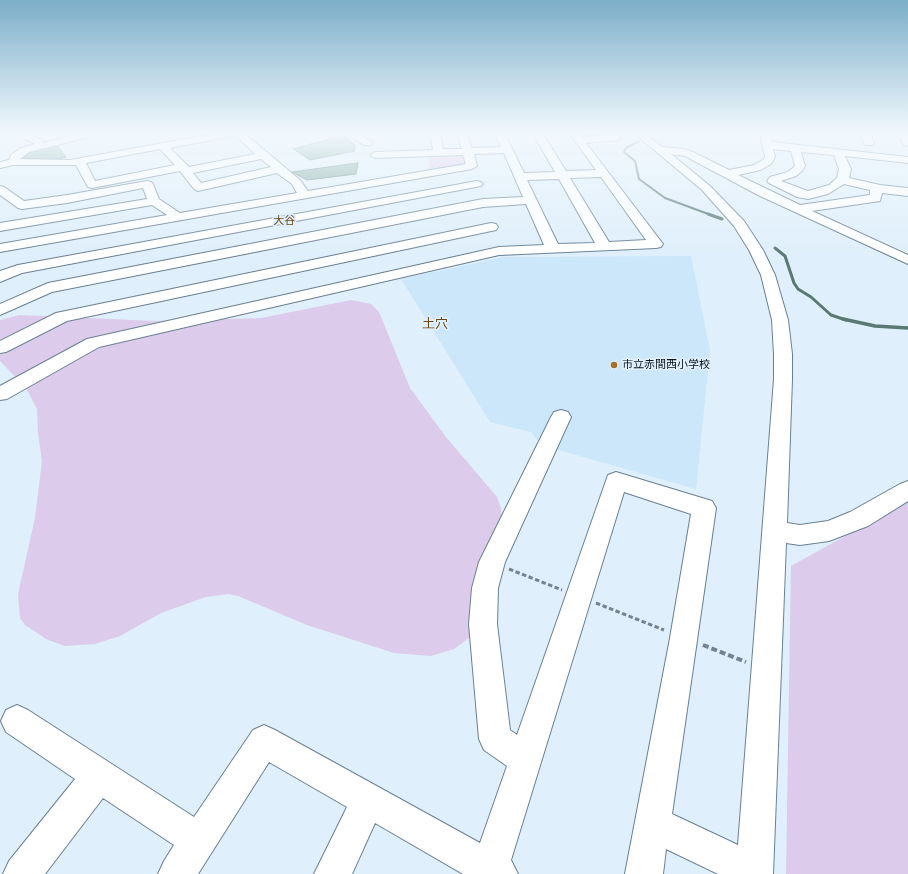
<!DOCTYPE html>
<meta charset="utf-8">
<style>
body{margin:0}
canvas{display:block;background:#dfeffb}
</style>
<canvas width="908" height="874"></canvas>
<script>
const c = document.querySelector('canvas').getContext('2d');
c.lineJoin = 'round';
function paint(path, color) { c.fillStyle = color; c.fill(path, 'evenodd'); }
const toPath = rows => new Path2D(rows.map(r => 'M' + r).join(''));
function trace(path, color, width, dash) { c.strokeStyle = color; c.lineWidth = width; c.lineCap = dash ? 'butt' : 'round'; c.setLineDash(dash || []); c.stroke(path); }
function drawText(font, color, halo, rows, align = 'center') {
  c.font = font + ' Quicksand,"Noto Sans JP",sans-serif'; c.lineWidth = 3.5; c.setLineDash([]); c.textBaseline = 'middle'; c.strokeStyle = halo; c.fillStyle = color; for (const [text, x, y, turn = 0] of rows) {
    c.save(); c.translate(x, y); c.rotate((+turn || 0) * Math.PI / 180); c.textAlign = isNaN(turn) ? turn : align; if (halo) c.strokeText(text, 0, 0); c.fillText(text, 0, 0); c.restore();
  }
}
paint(toPath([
 [691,256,710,350,696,489,541,445,531,432,490,422,401,279,504,257]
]), '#cce6fa');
paint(toPath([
 [462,153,465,165,430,171,428,155],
 [351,300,371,304,379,312,410,388,446,437,497,497,501,508,505,550,499,588,494,600,474,634,454,649,431,656,394,653,307,625,238,596,228,594,206,597,161,613,120,636,95,644,65,646,46,639,25,625,20,618,18,594,35,518,42,461,38,433,37,409,26,388,0,361,0,320,19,315,155,321,261,318],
 [908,501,908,874,786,874,791,566]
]), '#dccbea');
const water = toPath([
 [344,135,355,145,355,151,310,160,293,149,344,135],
 [57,145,66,157,55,160,22,160,21,157,28,151,57,145],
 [358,163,356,174,307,180,292,172,358,163]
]);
paint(water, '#7aa698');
trace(water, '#587a72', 1);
trace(toPath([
 [639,141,626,148,624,152,635,161,639,179,665,198,711,215]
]), '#587a72', 2);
trace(toPath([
 [708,214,722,219],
 [775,248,785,256,794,283,798,289,811,297,831,315,846,320]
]), '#587a72', 3);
trace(toPath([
 [843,319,875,326,908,328]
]), '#587a72', 3.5);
const minor = toPath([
 [16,134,28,134,42,140,43,143,79,134,95,134,93,136,29,152,20,159,70,160,213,134,245,134,300,180,308,191,466,164,463,155,375,158,370,155,375,152,433,150,430,134,440,134,443,149,462,149,457,134,467,134,472,148,501,147,495,134,505,134,524,173,555,172,533,134,543,134,566,171,596,170,570,134,580,134,582,137,617,134,621,138,619,140,586,143,663,244,661,247,656,248,499,255,99,347,7,399,0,400,0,386,87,339,499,247,544,245,526,204,483,207,52,292,0,315,0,304,48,283,483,199,523,197,504,153,474,154,477,166,472,169,0,252,0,244,167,215,152,205,0,231,0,223,147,199,143,188,67,203,22,209,18,208,0,195,0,186,4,187,24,201,67,195,147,181,151,182,153,184,159,199,180,213,297,193,292,184,277,173,198,191,194,189,180,171,92,188,88,187,76,165,13,165,0,168,0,162,9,160,11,155,21,148,35,144,16,134],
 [228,137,237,137,255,154,189,167,170,148,228,137],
 [160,149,175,165,95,181,86,163,160,149],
 [261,159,271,167,201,183,193,173,261,159],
 [601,177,646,240,609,242,570,178,601,177],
 [559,179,595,243,558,244,527,180,559,179],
 [325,134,343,134,338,137,330,137,325,134],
 [347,134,359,134,373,143,372,145,364,145,347,134],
 [635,134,646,134,662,147,683,149,693,152,729,170,754,165,763,160,765,157,760,134,770,134,772,142,908,157,908,163,845,156,851,169,849,178,880,185,908,188,908,196,882,193,880,201,812,211,908,255,908,264,760,196,685,156,671,154,710,186,744,221,763,250,775,275,788,320,792,354,792,379,787,523,800,525,828,521,850,512,900,484,908,481,908,501,868,526,829,541,800,545,786,543,773,874,718,874,666,849,663,874,625,874,670,638,691,514,624,492,511,860,518,874,463,874,375,823,352,874,314,874,347,807,269,762,198,874,158,874,164,861,174,845,103,798,45,874,3,874,9,861,75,779,6,732,1,721,6,710,17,705,28,710,194,817,253,730,264,725,275,730,480,843,507,766,484,750,479,739,469,624,472,588,479,562,551,417,554,412,561,410,568,412,571,417,505,562,498,588,497,624,510,730,517,735,608,475,616,472,712,501,716,508,672,814,738,845,774,379,774,354,772,320,761,275,749,250,734,226,702,190,635,134],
 [773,149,791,151,795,166,788,172,770,177,767,181,769,183,797,197,808,199,828,194,844,184,870,190,870,195,800,205,738,175,761,170,771,164,775,157,773,149],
 [801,152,834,155,839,169,837,178,829,185,808,191,781,181,796,176,802,171,805,166,801,152],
 [860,134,870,134,874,143,873,145,865,145,860,134],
 [898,134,908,134,908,146,904,145,898,134],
 [477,181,481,182,483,184,481,186,22,273,0,282,0,271,18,265,477,181],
 [491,223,496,224,498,227,496,230,67,321,6,352,0,353,0,341,56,313,491,223]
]);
trace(minor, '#698093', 2);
trace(toPath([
 [509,569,562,590],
 [596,603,664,630]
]), '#76838d', 3, [4.5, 2.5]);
trace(toPath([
 [703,645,746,662]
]), '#76838d', 4, [6, 3]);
paint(minor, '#fff');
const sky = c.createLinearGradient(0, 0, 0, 256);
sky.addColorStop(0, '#7caec8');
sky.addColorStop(0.52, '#f1f8fd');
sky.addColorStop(1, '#f1f8fd00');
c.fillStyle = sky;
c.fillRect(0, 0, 908, 256);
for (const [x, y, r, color] of [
 [614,365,4,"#a56e29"]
]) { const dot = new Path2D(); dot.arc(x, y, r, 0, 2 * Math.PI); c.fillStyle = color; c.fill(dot); trace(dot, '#dfeffb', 1.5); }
drawText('11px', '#6b4616', '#dfeffb', [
 ["大谷",284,221]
]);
drawText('11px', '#0a131a', '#dfeffb', [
 ["市立赤間西小学校",622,365]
], 'left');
drawText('13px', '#6b4616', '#dfeffb', [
 ["土穴",435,324]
]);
</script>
